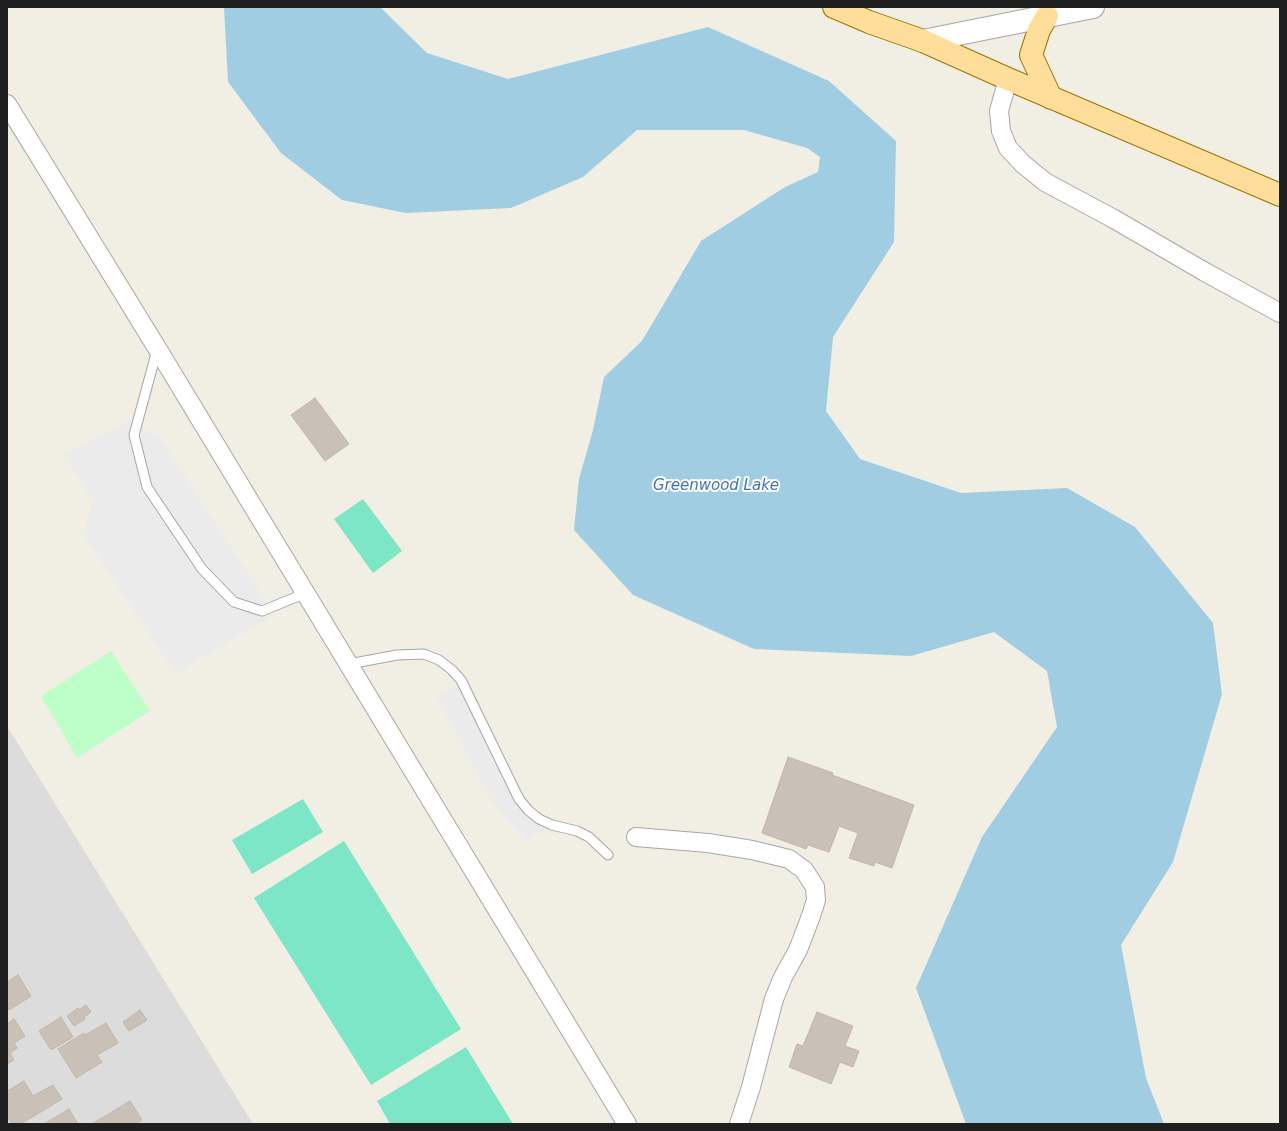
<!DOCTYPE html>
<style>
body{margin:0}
#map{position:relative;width:1287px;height:1131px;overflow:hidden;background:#f1eee4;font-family:"DejaVu Sans",sans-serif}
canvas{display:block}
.frame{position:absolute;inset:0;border:8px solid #1f1f1f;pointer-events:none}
</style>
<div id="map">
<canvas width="1287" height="1131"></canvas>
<div class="frame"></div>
</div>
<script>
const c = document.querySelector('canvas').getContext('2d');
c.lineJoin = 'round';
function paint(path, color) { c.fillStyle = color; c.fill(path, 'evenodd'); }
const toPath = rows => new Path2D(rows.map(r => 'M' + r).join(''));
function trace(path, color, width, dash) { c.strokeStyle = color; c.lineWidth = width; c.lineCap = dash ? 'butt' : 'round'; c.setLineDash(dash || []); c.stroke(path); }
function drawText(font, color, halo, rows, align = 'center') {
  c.font = font + ' "DejaVu Sans",sans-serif'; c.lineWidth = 4; c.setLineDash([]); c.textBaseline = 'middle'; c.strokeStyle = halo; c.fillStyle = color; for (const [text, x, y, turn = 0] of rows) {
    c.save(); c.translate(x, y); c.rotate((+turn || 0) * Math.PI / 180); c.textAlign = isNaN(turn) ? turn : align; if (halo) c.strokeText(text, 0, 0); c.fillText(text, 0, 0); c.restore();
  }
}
paint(toPath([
 [7,726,253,1124,7,1124]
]), '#dddcdc');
paint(toPath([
 [111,651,150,711,77,758,41,696]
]), '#befec9');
paint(toPath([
 [363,499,402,551,373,573,334,519],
 [303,799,323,832,252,874,232,840],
 [344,841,461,1029,371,1085,254,898],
 [466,1047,513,1124,390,1124,377,1101]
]), '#7ce6c7');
paint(toPath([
 [130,420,159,436,263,596,268,619,175,674,83,534,93,501,63,454],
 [469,680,517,783,536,812,550,817,547,829,526,842,493,804,436,695]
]), '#ebebeb');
paint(toPath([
 [224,7,380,7,427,53,508,79,708,27,829,81,896,141,894,242,833,337,826,411,860,459,961,493,1067,488,1135,527,1213,623,1222,694,1173,862,1121,945,1146,1078,1164,1124,966,1124,916,988,982,837,1057,727,1047,671,994,632,911,656,754,649,633,595,574,530,579,479,593,430,604,377,642,341,701,241,785,187,818,172,820,157,807,148,744,130,637,130,583,177,511,208,406,213,342,200,281,153,228,82]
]), '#a1cde2');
const building = toPath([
 [315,398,349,444,325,461,291,415,315,398],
 [788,757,833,773,832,775,914,805,892,868,875,862,874,866,849,858,858,833,839,826,829,852,808,845,806,849,762,833,788,757],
 [18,975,31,996,9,1010,7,1007,7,982,18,975],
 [86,1005,91,1012,84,1017,85,1019,74,1026,67,1016,78,1008,79,1010,86,1005],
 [140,1010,147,1020,129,1031,123,1022,140,1010],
 [817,1012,853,1026,845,1046,859,1051,853,1067,840,1062,831,1084,789,1067,797,1044,803,1046,817,1012],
 [61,1017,73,1037,51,1050,39,1031,61,1017],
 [14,1019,25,1036,14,1043,17,1048,10,1053,14,1060,7,1064,7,1024,14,1019],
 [106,1023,118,1043,97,1055,102,1062,76,1078,58,1049,84,1033,85,1035,106,1023],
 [24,1081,33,1096,53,1085,62,1099,21,1124,12,1124,7,1116,7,1106,8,1106,7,1104,7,1091,24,1081],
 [130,1101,142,1120,135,1124,92,1124,130,1101],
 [69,1109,78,1124,44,1124,69,1109]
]);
paint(building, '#c9c1b7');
trace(building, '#c4b5a5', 1);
const service = toPath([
 [157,350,134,435,147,487,202,569,234,602,262,611,306,593],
 [349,664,397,655,424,654,439,660,452,670,461,680,519,799,528,810,539,819,552,825,577,831,589,837,608,855]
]);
const minor = toPath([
 [1008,79,999,111,1001,131,1008,148,1023,164,1045,182,1114,219,1205,272,1280,313],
 [7,104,157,348,627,1124],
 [636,837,708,843,752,850,789,859,804,870,815,887,816,900,811,916,798,950,783,977,774,999,751,1087,739,1124]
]);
const tertiary = toPath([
 [923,41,1093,7]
]);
const primary = toPath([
 [834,7,869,22,923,41,1008,79,1280,195],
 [1047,16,1039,30,1031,55,1051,98]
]);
trace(service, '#a6a6a6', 11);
trace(minor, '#a6a6a6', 20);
trace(tertiary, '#a6a6a6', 24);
trace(primary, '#9a7500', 24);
trace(service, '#fff', 9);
trace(minor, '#fff', 18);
trace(tertiary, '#fff', 22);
trace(primary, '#ffdd9b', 22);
drawText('italic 15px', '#4373b7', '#fff', [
 ["Greenwood Lake",716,486]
]);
</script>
